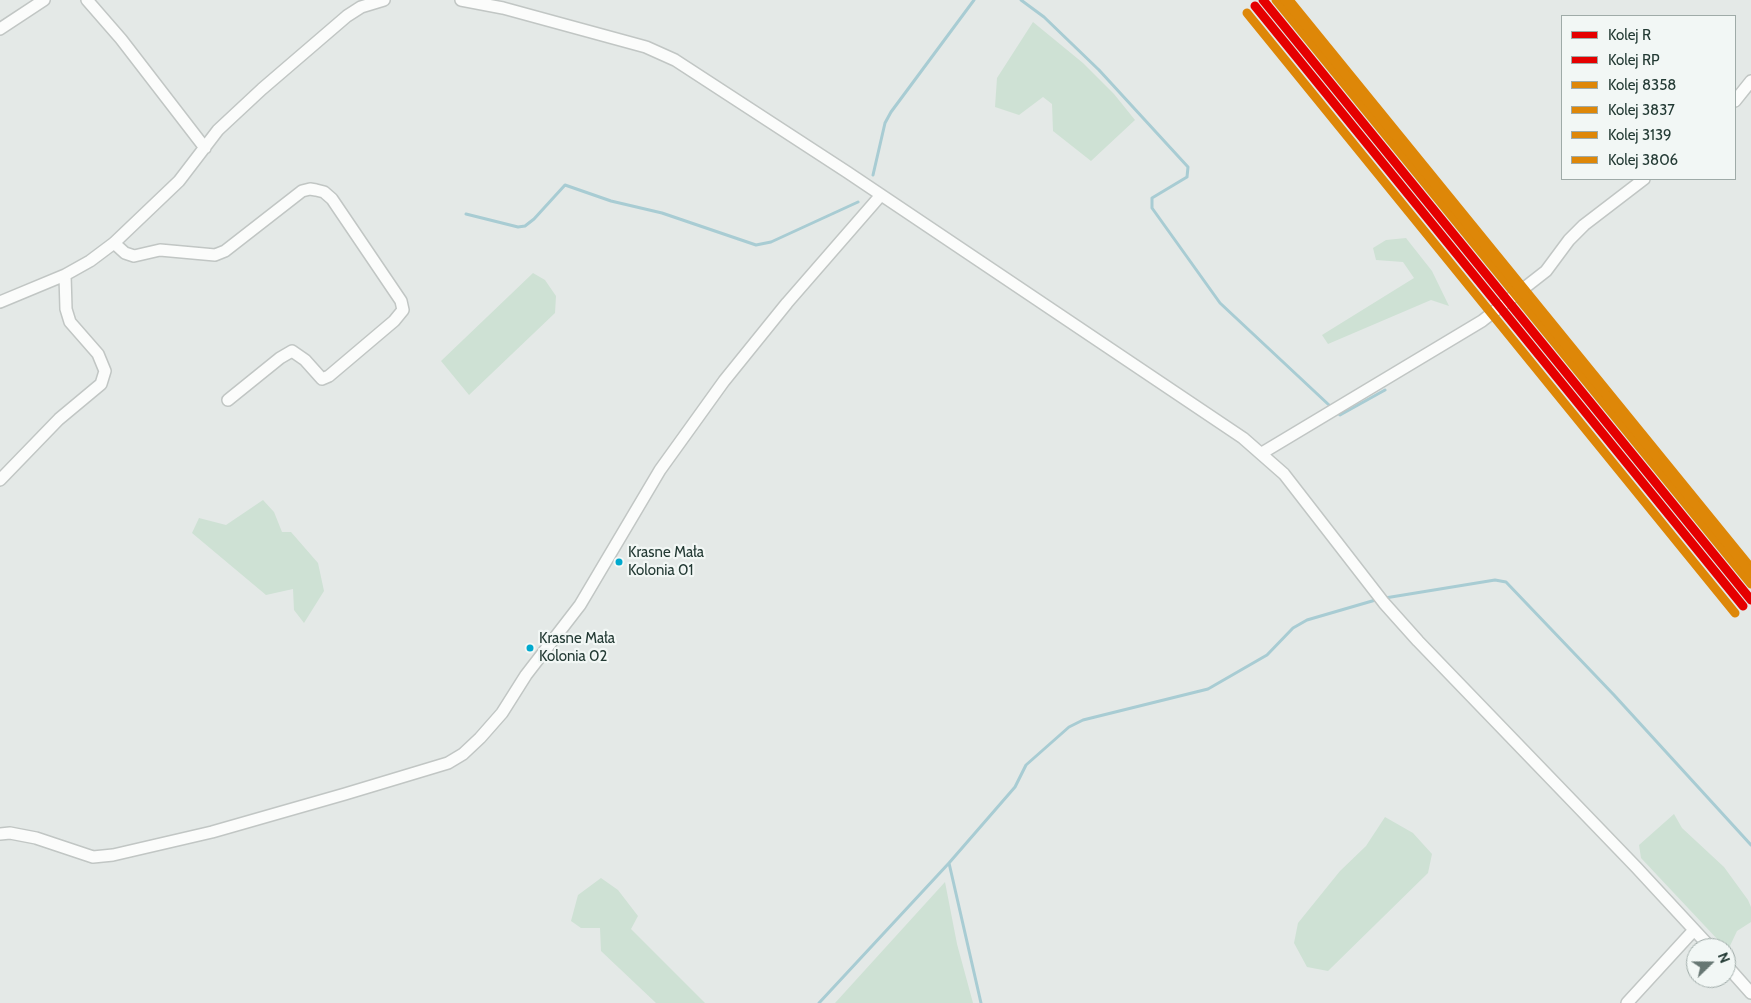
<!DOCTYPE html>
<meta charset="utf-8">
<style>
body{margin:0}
#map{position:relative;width:1751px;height:1003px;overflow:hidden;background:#e4e9e7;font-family:Cabin,sans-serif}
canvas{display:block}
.legend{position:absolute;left:1561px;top:15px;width:175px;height:165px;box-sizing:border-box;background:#f2f7f5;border:1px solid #9faba8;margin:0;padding:6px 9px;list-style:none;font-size:15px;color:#233a34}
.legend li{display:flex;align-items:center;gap:10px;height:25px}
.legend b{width:25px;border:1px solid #9faba8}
.north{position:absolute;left:1686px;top:938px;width:50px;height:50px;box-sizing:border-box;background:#f2f7f5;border:1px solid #9faba8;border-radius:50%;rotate:68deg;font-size:14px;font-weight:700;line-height:20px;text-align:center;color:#233a34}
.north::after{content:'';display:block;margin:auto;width:18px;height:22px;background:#677773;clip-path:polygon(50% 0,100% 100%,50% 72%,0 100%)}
</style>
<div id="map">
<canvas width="1751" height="1003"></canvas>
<ul class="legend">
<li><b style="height:6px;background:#e50000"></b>Kolej R</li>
<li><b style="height:6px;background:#e50000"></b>Kolej RP</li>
<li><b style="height:6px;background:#de8708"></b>Kolej 8358</li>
<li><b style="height:6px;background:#de8708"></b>Kolej 3837</li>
<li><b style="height:6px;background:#de8708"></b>Kolej 3139</li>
<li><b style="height:6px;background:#de8708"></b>Kolej 3806</li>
</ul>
<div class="north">N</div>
</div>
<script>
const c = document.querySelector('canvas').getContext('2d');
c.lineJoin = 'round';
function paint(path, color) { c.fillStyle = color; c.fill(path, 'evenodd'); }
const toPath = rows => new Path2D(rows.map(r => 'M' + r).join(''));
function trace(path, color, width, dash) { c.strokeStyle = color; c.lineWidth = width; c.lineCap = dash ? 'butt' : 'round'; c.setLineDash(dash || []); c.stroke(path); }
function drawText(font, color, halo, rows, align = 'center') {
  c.font = font + ' Cabin,sans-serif'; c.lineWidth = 4.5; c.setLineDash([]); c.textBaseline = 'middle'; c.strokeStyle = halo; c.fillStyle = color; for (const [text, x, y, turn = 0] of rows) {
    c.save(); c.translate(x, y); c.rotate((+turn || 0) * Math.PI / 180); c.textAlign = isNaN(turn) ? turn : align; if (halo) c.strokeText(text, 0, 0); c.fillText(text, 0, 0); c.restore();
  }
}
paint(toPath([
 [1033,22,1083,63,1114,94,1135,120,1091,161,1053,131,1052,104,1043,97,1019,115,995,107,997,78],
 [1406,238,1432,271,1449,306,1431,300,1328,344,1322,335,1414,278,1403,262,1376,260,1373,248,1386,240],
 [533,273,545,280,556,296,555,313,469,395,441,361],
 [263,500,274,512,282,532,291,532,318,563,324,591,304,623,294,610,293,589,266,595,192,533,199,518,226,525],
 [1674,814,1682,828,1724,867,1748,900,1751,907,1751,922,1737,931,1729,948,1719,941,1641,858,1639,845],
 [1385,817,1413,833,1432,854,1428,873,1328,971,1307,967,1294,943,1298,923,1340,871,1366,846],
 [601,878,618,890,638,916,631,929,705,1003,656,1003,601,951,600,928,581,928,571,921,578,895],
 [945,882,957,944,973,1003,835,1003]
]), '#cee1d4');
trace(toPath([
 [1021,0,1044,17,1099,70,1188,167,1187,177,1152,198,1152,208,1220,303,1329,405],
 [873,175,885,123,891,112,974,0],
 [466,214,518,227,525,226,534,219,565,185,611,201,662,213,756,245,771,242,858,202],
 [1338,413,1340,415,1385,390],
 [1385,598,1495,580,1506,582,1614,695,1751,845],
 [949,863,981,1003],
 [819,1003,949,863,1015,787,1026,765,1069,727,1083,720,1208,689,1267,655,1293,628,1307,620,1379,599]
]), '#a8ccd3', 3);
const minor = toPath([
 [87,0,121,39,205,148],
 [461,0,503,8,646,47,675,60,847,172,1243,438,1284,474,1384,603,1418,641,1636,867,1711,948],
 [0,29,44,0],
 [1735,101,1751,81],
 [114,243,125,253,134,256,160,250,215,255,225,251,302,191,310,189,316,190,324,192,332,199,401,301,403,310,394,321,329,376,322,379,305,360,292,351,280,358,228,400],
 [0,302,65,275,90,261,114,243,179,181,218,130,262,89,347,16,361,7,384,0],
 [1262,453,1482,321,1546,271,1569,240,1584,225,1644,179],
 [0,480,59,419,101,384,105,371,98,354,70,322,66,309,65,275],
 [0,834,10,833,36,838,93,857,113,855,212,832,345,794,448,763,463,754,480,738,502,713,526,675,580,605,660,470,724,381,787,303,881,195],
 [1726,965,1751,993],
 [1627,1003,1694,930]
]);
trace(minor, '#c1c6c4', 14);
trace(minor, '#fbfcfb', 11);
trace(toPath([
 [1285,0,1751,572]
]), '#c7cac9', 3, [10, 5]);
trace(toPath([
 [1263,0,1751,600]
]), '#e50000', 9);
trace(toPath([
 [1255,6,1743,606]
]), '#e50000', 9);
trace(toPath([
 [1276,0,1751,584]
]), '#de8708', 9);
trace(toPath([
 [1247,13,1735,613]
]), '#de8708', 9);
trace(toPath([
 [1289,0,1751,568]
]), '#de8708', 9);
trace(toPath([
 [1285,0,1751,573]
]), '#de8708', 9);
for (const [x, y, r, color] of [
 [619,562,4.5,"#00a9ce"],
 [530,648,4.5,"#00a9ce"]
]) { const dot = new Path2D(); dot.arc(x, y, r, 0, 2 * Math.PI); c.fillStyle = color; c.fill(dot); trace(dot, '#f2f7f5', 2); }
drawText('15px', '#233a34', '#f2f7f5', [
 ["Krasne Mała",628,553],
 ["Kolonia 01",628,571],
 ["Krasne Mała",539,639],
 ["Kolonia 02",539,657]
], 'left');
</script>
